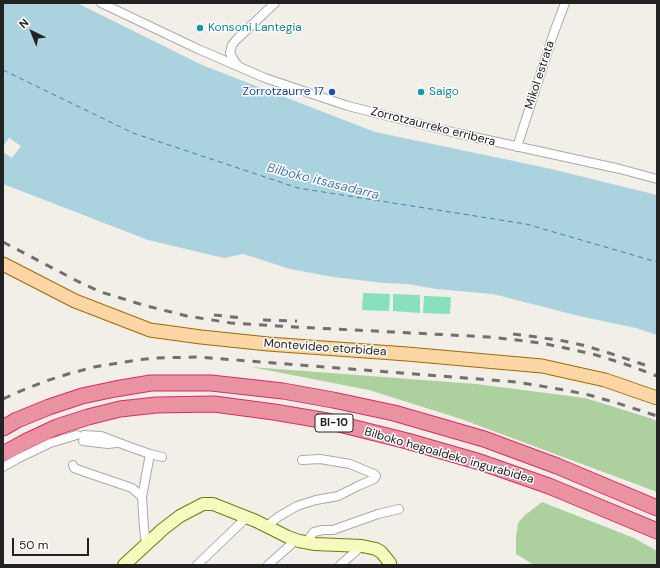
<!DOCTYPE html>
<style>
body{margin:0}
#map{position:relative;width:660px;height:568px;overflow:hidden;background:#f2efe9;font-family:"DM Sans",sans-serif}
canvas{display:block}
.frame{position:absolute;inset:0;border:4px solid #222;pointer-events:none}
.north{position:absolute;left:12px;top:12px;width:40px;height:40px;-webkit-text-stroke:3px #fff;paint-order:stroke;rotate:317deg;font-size:11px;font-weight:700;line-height:16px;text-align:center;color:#222}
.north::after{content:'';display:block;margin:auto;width:14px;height:18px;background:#222;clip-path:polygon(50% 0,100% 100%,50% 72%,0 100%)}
.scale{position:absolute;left:12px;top:538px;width:77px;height:18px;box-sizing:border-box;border:2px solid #222;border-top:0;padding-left:5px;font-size:12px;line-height:14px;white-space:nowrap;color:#222;-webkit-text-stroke:3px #fff;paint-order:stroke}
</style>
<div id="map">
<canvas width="660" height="568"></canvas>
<div class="frame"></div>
<div class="north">N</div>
<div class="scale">50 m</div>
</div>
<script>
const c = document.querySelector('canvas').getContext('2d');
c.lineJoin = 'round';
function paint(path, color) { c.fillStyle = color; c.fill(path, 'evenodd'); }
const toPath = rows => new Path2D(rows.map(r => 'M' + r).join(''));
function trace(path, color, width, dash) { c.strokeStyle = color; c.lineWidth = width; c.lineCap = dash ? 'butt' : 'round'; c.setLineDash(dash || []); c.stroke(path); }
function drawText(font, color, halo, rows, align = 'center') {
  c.font = font + ' "DM Sans",sans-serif'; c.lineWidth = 3; c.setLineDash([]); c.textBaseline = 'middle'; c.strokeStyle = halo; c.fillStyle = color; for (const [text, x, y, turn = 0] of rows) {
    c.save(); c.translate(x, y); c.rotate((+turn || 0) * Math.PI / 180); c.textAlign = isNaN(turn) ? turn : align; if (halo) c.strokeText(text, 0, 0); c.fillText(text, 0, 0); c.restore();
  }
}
paint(toPath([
 [251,367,476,384,585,398,650,418,657,421,657,492,461,419,369,390],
 [542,502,634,538,657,551,657,565,534,565,516,554,516,537,518,523,525,515]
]), '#add19e');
paint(toPath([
 [363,293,390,294,389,311,362,310],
 [393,294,420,295,420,313,393,311],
 [424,296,451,297,450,314,423,313]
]), '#88e0be');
paint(toPath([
 [3,3,77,3,202,65,375,132,547,168,657,195,657,335,636,328,579,316,493,294,436,289,408,284,384,283,333,277,290,269,256,258,243,254,224,258,148,240,3,184]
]), '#aad3df');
paint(toPath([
 [9,138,21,146,12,158,3,152,3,146]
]), '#f2efe9');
trace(toPath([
 [3,70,133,133,298,188,526,224,657,262]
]), '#4a7aab', 1, [5, 4]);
const street = toPath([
 [101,3,198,49,265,78,348,106,456,133,620,169,657,179],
 [238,65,235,62,230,53,232,45,237,39,275,3],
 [517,147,553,35,565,3],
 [84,435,101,436,130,447,150,454,142,497,144,528,146,544],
 [83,441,108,444,116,443],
 [150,454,162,457],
 [73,465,74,468,85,472,132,488,142,497],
 [3,467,17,459,50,443,77,435],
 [267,526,278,517,297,506,316,500,338,496,358,486,374,479,376,476,374,474,350,464,320,459,302,460],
 [306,542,314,532,323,530,333,530,378,514,399,509],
 [197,565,247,517],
 [268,565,296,540],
 [340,565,362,546]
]);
const secondary = toPath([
 [124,565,163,529,180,516,203,504,213,504,256,521,288,537,299,541,315,544,362,546,376,549,381,552,386,558,390,563,390,565]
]);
const primary = toPath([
 [3,264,75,301,150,330,201,337,268,344,407,354,542,366,605,380,657,398]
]);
const highway = toPath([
 [3,428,17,420,49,407,82,396,115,389,151,383,211,383,283,391,333,400,394,413,484,439,557,466,657,508],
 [3,454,27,441,57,427,88,417,120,409,156,405,214,404,274,412,327,421,407,441,480,462,549,486,657,531]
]);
trace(street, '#a9a9a9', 10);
trace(secondary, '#707d05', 14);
trace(primary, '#a06b00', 15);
trace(highway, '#dc2a67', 17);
trace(street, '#fff', 8);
trace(secondary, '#f7fabf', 12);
trace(primary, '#fcd6a4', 13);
trace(highway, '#e892a2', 15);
trace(toPath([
 [3,242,81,283,101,292,143,305,187,316,231,323,277,326,489,337,517,340,541,343,570,349,596,355,625,364,657,376],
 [214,315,243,318],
 [263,320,297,321],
 [513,334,559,340,586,346,609,353,645,365],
 [3,399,23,390,46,381,68,374,94,367,137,360,156,358,198,357,516,382,565,390,589,395,617,403,657,416]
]), '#707070', 3, [8, 8]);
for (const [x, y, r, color] of [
 [200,28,4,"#0f9aa8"],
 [332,92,4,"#1a4fb4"],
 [421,92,4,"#0f9aa8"]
]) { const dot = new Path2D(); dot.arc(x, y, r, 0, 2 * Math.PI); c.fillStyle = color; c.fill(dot); trace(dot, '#fff', 1.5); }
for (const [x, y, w] of [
 [334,423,38]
]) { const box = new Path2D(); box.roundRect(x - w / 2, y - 9, w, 18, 3); c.fillStyle = '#fff'; c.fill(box); trace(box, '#222', 1); }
drawText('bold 11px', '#222', null, [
 ["BI-10",334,423]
]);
drawText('12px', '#0d838f', '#fff', [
 ["Konsoni Lantegia",208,28],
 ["Saigo",429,92]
], 'left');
drawText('12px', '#222', '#fff', [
 ["Mikol estrata",540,75,-72],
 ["Zorrotzaurreko erribera",433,127,14],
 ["Montevideo etorbidea",325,348,4],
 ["Bilboko hegoaldeko ingurabidea",449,456,16]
]);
drawText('12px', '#164399', '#fff', [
 ["Zorrotzaurre 17",324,92]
], 'right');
drawText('italic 13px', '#4a7aab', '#fff', [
 ["Bilboko itsasadarra",323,182,14]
]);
</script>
